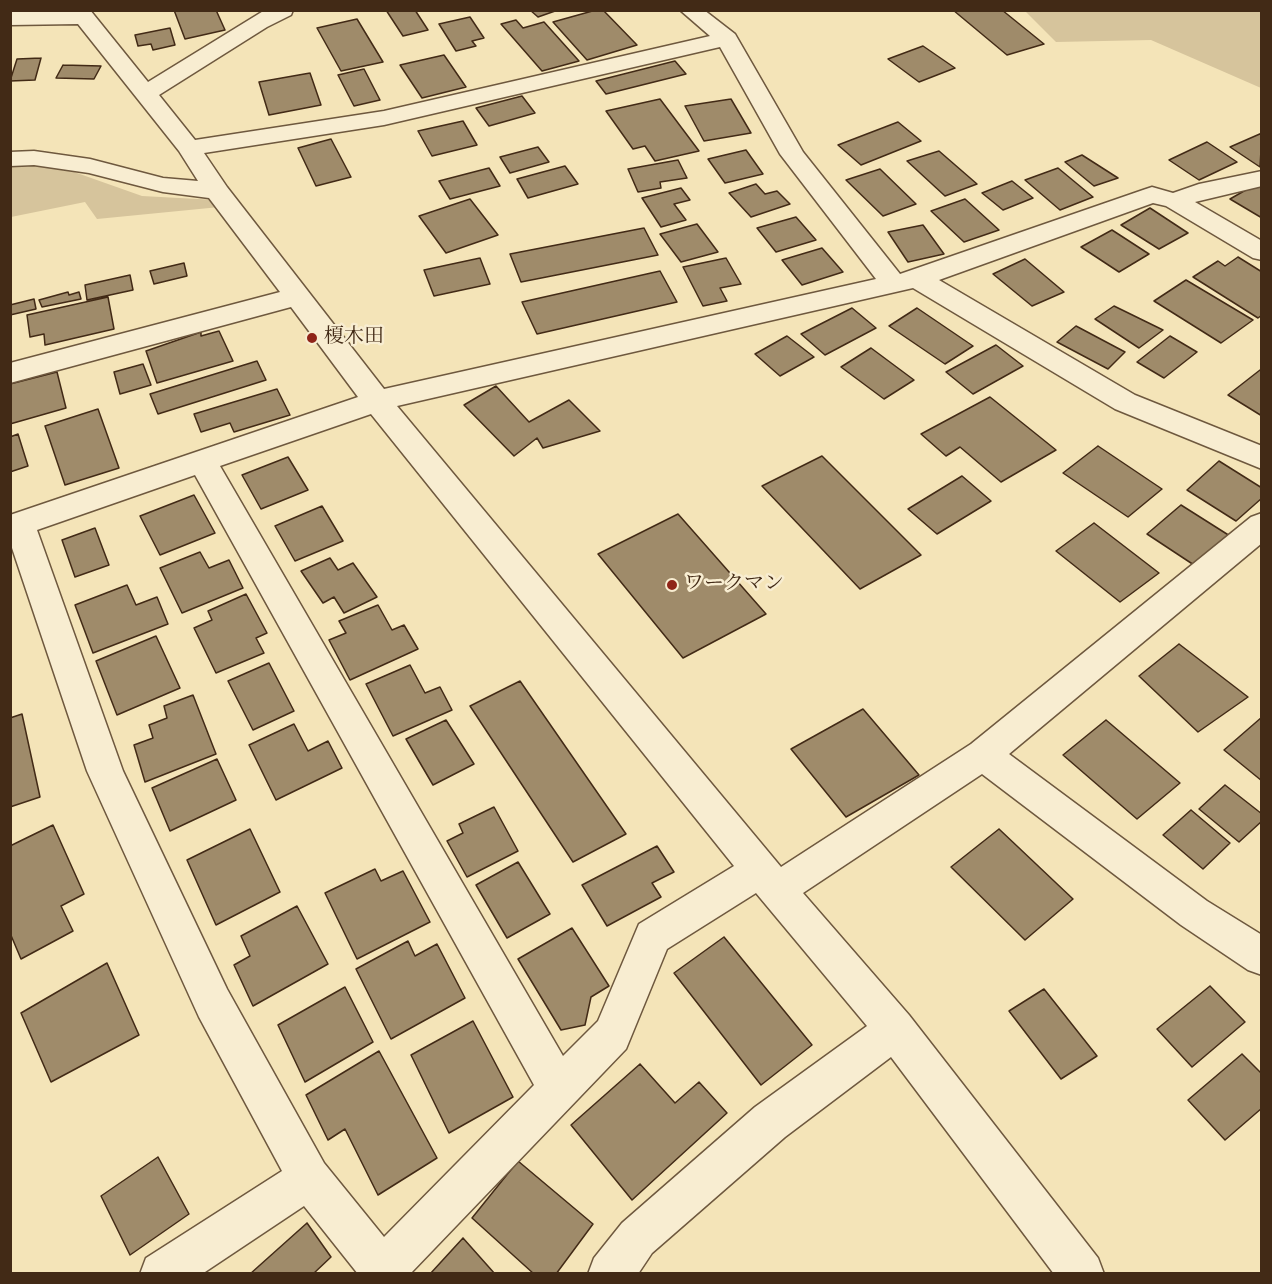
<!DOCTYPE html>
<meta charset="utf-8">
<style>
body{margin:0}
#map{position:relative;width:1272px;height:1284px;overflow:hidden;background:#f4e4b8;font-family:"IM FELL Double Pica",serif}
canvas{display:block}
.frame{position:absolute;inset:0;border:12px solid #422a16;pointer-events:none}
</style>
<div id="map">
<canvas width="1272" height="1284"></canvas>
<div class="frame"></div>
</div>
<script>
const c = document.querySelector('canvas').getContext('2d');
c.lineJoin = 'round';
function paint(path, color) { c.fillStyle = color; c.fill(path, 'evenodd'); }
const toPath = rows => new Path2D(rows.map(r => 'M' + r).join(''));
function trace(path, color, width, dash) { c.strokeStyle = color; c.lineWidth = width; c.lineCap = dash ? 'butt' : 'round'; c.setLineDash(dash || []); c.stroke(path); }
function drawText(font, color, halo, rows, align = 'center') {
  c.font = font + ' "IM FELL Double Pica","Noto Serif JP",serif'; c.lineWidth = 5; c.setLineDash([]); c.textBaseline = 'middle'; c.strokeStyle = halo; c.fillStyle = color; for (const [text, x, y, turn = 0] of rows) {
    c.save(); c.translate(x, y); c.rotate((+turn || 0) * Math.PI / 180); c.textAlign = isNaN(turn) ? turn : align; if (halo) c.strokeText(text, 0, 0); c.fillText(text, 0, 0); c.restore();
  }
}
paint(toPath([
 [1025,11,1261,11,1261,88,1151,40,1056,42],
 [11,165,60,167,142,196,235,201,240,205,97,219,85,202,11,217]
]), '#d6c49c');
const building = toPath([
 [174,10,216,10,225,30,185,39,174,10],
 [386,10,415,10,428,30,403,36,386,10],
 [530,10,558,10,538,17,530,10],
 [596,10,603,10,637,45,587,60,553,22,596,10],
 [953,10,1002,10,1044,44,1007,55,953,10],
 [470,17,484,38,472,41,476,46,456,51,439,24,470,17],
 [357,19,383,62,341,71,317,28,357,19],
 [516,20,523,28,544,22,579,61,542,71,501,24,516,20],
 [170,28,175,45,153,50,151,44,138,46,135,35,170,28],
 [923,46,955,68,919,82,888,59,923,46],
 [444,55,466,87,422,98,400,65,444,55],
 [41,58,35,80,10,81,17,59,41,58],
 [675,61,686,74,606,94,596,81,675,61],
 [63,65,101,66,94,79,56,78,63,65],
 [364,69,380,100,354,106,338,75,364,69],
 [310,73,321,105,269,115,259,82,310,73],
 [522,96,535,113,489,126,476,108,522,96],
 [660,99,699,151,655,161,645,146,633,149,606,111,660,99],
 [731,99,751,133,704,141,685,106,731,99],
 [463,121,477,145,432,156,418,131,463,121],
 [898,122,921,141,861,165,838,145,898,122],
 [1262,133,1260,167,1230,147,1262,133],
 [331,139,351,177,316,186,298,148,331,139],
 [1207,142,1237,162,1199,180,1169,160,1207,142],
 [538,147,549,162,510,173,500,157,538,147],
 [746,150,763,174,725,183,708,159,746,150],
 [939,151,977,184,945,196,907,161,939,151],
 [1082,155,1118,178,1094,186,1065,162,1082,155],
 [678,160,687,178,660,182,661,188,638,192,628,169,678,160],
 [565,166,578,184,528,198,517,179,565,166],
 [489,168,500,186,450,199,439,181,489,168],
 [1058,168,1093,197,1060,210,1025,180,1058,168],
 [880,169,916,204,883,216,846,180,880,169],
 [1012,181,1033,198,1003,210,982,193,1012,181],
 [1258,183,1262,185,1262,218,1230,199,1258,183],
 [756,184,765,194,777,191,790,204,751,217,729,193,756,184],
 [681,188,690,200,674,204,686,220,661,227,642,198,681,188],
 [470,199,498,235,446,253,419,216,470,199],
 [965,199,999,230,964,242,931,211,965,199],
 [1150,208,1188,233,1159,249,1121,225,1150,208],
 [796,217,816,240,776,252,757,228,796,217],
 [697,224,718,252,681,262,660,234,697,224],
 [923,225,944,254,908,262,888,232,923,225],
 [644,228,658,255,521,282,510,254,644,228],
 [1112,230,1149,254,1119,272,1081,247,1112,230],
 [822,248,843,272,802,285,782,260,822,248],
 [1238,257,1262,272,1262,315,1258,318,1193,277,1218,261,1225,266,1238,257],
 [480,258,490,284,434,296,424,270,480,258],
 [726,258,741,284,720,288,727,301,703,306,683,267,726,258],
 [1025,259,1064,292,1032,306,993,274,1025,259],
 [184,263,187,276,154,284,150,271,184,263],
 [660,271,677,302,537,334,522,302,660,271],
 [130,275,133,290,87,300,85,285,130,275],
 [1186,280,1253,320,1221,343,1154,301,1186,280],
 [68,292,69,295,79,292,81,299,42,307,39,300,68,292],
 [108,297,114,329,45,345,44,334,30,337,27,315,108,297],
 [34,299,36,309,10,315,10,305,34,299],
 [1114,306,1163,330,1139,348,1095,319,1114,306],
 [852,308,876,328,825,355,801,334,852,308],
 [917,308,973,346,945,364,889,326,917,308],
 [1076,326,1125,352,1108,369,1057,342,1076,326],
 [219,331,233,361,157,383,146,351,201,332,201,336,219,331],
 [787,336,814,357,780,376,755,354,787,336],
 [1170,336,1197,352,1164,378,1137,362,1170,336],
 [996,345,1023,366,973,394,946,372,996,345],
 [871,348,914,380,884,399,841,367,871,348],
 [257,361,266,380,158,414,150,394,257,361],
 [143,364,151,385,120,394,114,372,143,364],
 [1260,370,1262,371,1262,416,1228,395,1260,370],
 [57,372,66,408,10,424,10,384,57,372],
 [496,386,529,422,569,400,600,431,543,448,537,438,514,456,464,405,496,386],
 [277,389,290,415,234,432,230,423,201,432,194,414,277,389],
 [990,397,1056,450,1001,482,960,447,946,456,921,434,990,397],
 [98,409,119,468,65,485,45,426,98,409],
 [18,434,28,466,10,472,10,437,18,434],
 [1098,446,1162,489,1128,517,1063,473,1098,446],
 [822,456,921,555,860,589,762,486,822,456],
 [288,457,308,490,261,509,242,475,288,457],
 [1219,461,1262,488,1262,498,1236,521,1187,490,1219,461],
 [962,476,991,501,937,534,908,509,962,476],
 [194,495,215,533,160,555,140,516,194,495],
 [1181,505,1230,536,1197,567,1147,534,1181,505],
 [322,506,343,541,295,561,275,526,322,506],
 [678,514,766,614,683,658,598,554,678,514],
 [1094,523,1159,573,1120,602,1056,551,1094,523],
 [95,528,109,565,75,577,62,540,95,528],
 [200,552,209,568,229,560,243,588,182,613,160,568,200,552],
 [330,558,338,570,353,563,377,597,344,613,334,597,323,603,301,571,330,558],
 [127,585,136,605,157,597,168,624,93,653,75,605,127,585],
 [246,594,267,633,256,638,264,653,216,673,194,628,212,620,208,611,246,594],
 [378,605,392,630,404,625,418,649,350,680,329,640,346,633,339,621,378,605],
 [156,636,180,688,117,715,96,661,156,636],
 [1179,644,1248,697,1198,732,1139,676,1179,644],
 [269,663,294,711,253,730,228,681,269,663],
 [410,665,425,693,440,687,452,710,393,736,366,684,410,665],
 [520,681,626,834,573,862,470,706,520,681],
 [193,695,216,754,145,782,134,745,153,738,149,725,167,718,164,706,193,695],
 [863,709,919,775,846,817,791,749,863,709],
 [22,714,40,797,10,807,10,718,22,714],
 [1262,717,1262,781,1224,750,1262,717],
 [446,720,474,764,433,785,406,739,446,720],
 [1106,720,1180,783,1137,819,1063,755,1106,720],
 [294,724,308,751,328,741,342,768,276,800,249,745,294,724],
 [217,759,236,800,170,831,152,788,217,759],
 [1225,785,1262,814,1262,821,1239,842,1199,809,1225,785],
 [494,807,518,851,467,877,447,841,463,833,459,824,494,807],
 [1191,810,1230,843,1203,869,1163,835,1191,810],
 [53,825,84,894,61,906,73,931,21,959,10,933,10,846,53,825],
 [250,829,280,892,216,925,187,860,250,829],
 [999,829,1073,899,1025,940,951,867,999,829],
 [657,846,674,872,652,883,661,897,607,926,582,885,657,846],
 [518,862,550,914,507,938,476,885,518,862],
 [375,869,381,881,403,871,430,922,357,959,325,893,375,869],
 [297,906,328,964,253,1006,234,965,250,956,241,936,297,906],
 [572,928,609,986,591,997,585,1025,561,1030,518,959,572,928],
 [724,937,812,1045,761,1085,674,973,724,937],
 [408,941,415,956,437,944,465,998,391,1039,356,969,408,941],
 [107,963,139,1035,51,1082,21,1013,107,963],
 [1210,986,1245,1022,1192,1067,1157,1029,1210,986],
 [345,987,373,1042,305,1082,278,1025,345,987],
 [1044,989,1097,1056,1061,1079,1009,1011,1044,989],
 [473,1021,513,1097,449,1133,411,1055,473,1021],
 [379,1051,437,1158,378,1195,345,1129,328,1140,306,1095,379,1051],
 [1242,1054,1262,1074,1262,1108,1225,1140,1188,1100,1242,1054],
 [640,1064,675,1103,699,1082,727,1113,632,1200,571,1125,640,1064],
 [158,1157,189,1214,130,1255,101,1196,158,1157],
 [518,1161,593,1224,556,1274,534,1274,472,1218,518,1161],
 [307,1223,331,1257,313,1274,250,1274,307,1223],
 [463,1238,495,1274,430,1274,463,1238]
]);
paint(building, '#9f8b6a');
trace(building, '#422a16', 1.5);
const minor = toPath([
 [90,10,148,82,265,10,293,10,291,15,267,27,159,95,195,140,384,111,710,36,680,10,704,10,735,34,803,152,900,274,1143,190,1152,187,1173,193,1199,184,1262,171,1262,186,1195,202,1262,241,1262,260,1253,258,1166,206,1153,203,939,280,1135,395,1262,446,1262,469,1115,409,913,288,397,406,781,867,971,744,1251,517,1262,513,1262,543,1009,754,1207,901,1262,935,1262,975,1248,970,1181,925,982,774,803,893,909,1015,1098,1258,1104,1274,1054,1274,891,1057,785,1137,652,1253,638,1274,588,1274,594,1258,622,1223,755,1107,867,1026,756,893,667,949,626,1049,410,1274,358,1274,304,1206,202,1274,140,1274,146,1258,282,1171,199,1017,87,771,10,542,10,515,358,397,291,307,10,383,10,363,280,292,209,198,163,192,89,173,34,165,10,166,10,152,34,151,90,159,163,178,198,181,179,151,78,24,10,25,10,12,90,10],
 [720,47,780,154,876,279,384,389,227,187,204,153,384,125,720,47],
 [371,414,734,866,639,924,598,1021,563,1056,220,466,371,414],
 [195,475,534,1085,384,1237,324,1163,227,989,123,771,37,530,195,475]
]);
trace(minor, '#6e583e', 3);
paint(minor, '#f8edd1');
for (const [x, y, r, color] of [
 [312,338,6,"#8f2418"],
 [672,585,6,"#8f2418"]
]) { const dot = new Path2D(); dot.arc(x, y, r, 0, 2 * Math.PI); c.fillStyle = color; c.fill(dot); trace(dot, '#f8edd1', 2); }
drawText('20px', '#422a16', '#f8edd1', [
 ["榎木田",324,338],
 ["ワークマン",684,585]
], 'left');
</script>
